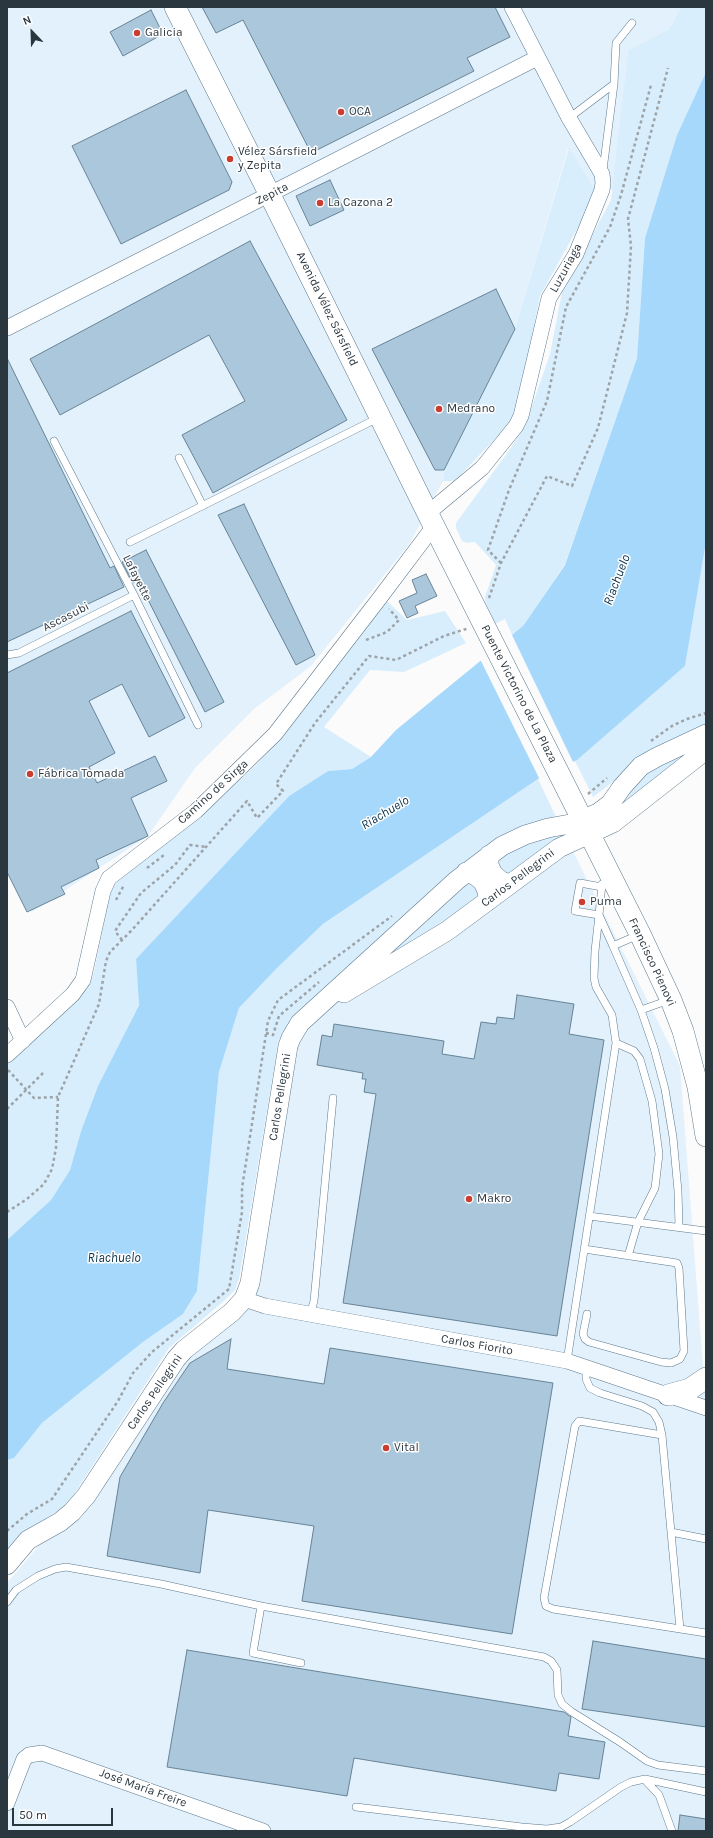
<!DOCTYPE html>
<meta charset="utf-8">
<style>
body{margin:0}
#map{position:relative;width:713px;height:1838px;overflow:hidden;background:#fbfbfb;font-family:Karla,sans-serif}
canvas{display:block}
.frame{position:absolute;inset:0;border:8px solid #2b373f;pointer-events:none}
.north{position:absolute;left:12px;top:12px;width:40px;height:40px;-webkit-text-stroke:3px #fff;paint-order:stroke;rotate:337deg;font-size:11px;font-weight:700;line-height:16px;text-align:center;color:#2b373f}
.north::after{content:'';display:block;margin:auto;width:14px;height:18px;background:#2b373f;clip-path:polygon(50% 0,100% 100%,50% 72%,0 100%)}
.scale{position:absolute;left:12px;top:1808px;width:101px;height:18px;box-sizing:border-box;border:2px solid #2b373f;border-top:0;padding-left:5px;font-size:12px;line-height:14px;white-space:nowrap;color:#2b373f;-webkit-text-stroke:3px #fff;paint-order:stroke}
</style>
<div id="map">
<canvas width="713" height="1838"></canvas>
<div class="frame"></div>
<div class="north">N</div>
<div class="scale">50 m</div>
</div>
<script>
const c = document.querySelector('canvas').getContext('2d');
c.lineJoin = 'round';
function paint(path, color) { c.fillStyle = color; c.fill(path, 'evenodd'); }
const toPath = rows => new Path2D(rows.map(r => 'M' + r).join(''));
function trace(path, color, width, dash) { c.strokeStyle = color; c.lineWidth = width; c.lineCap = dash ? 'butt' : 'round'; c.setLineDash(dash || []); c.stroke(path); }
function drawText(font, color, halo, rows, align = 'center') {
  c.font = font + ' Karla,sans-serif'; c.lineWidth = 3; c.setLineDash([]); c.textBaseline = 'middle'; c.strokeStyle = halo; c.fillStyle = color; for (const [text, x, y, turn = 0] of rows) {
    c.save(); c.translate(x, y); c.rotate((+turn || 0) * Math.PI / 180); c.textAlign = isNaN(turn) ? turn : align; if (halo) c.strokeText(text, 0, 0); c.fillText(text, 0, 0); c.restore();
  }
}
paint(toPath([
 [7,7,681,7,669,29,628,50,613,189,597,193,568,149,515,329,444,469,443,481,410,543,311,666,254,709,195,768,148,836,32,912,7,865],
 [557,819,680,1066,706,1406,706,1831,7,1831,7,1583,47,1536,79,1513,171,1352,231,1303,241,1288,282,1043]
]), '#e2f1fc');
paint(toPath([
 [681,7,706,7,706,72,677,135,645,238,637,358,565,564,523,626,512,635,505,619,495,624,485,602,485,597,496,565,475,542,467,543,462,541,456,528,456,523,508,452,525,426,550,354,562,292,611,200,628,50,669,29],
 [569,148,597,193,540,296,517,411,510,423,455,481,443,481,444,470,515,329],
 [706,542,706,725,645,758,593,797,575,761,685,666],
 [387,601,407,620,445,611,466,643,404,672,370,670,324,727,371,757,352,769,328,771,289,796,136,959,139,1004,96,1091,81,1131,70,1170,51,1200,7,1240,7,1064,31,1041,62,1015,88,987,94,972,111,887,199,817,256,765,286,729],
 [706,750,307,1016,466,872,570,824,647,763],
 [538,779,557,819,525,827,313,1002,286,1028,278,1042,277,1050,239,1279,235,1290,225,1300,169,1348,71,1499,59,1510,32,1527,7,1552,7,1460,14,1458,42,1423,143,1342,183,1314,197,1291,219,1072,239,1008,277,968,323,924]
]), '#d8eefd');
paint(toPath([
 [706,72,706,542,685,666,577,760,538,779,323,924,277,968,239,1008,219,1072,197,1291,183,1314,143,1342,42,1423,14,1458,7,1460,7,1240,51,1200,70,1170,81,1131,98,1086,139,1005,136,959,289,796,328,771,352,769,371,757,396,730,523,626,565,565,637,358,645,238,677,135]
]), '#a6d8fb');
paint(toPath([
 [511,633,574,764,540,780,480,659]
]), '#fbfbfb');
const building = toPath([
 [202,7,495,7,510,37,467,58,474,71,311,153,243,20,216,33,202,7],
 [151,10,163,34,123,56,110,32,151,10],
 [186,90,232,182,229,190,121,244,72,146,186,90],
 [330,180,344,210,310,226,296,196,330,180],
 [250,241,347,420,213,493,182,435,245,401,209,335,60,415,30,359,250,241],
 [496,289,515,329,444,470,435,470,372,349,496,289],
 [7,358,110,568,114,566,124,587,7,642,7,358],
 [244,504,315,655,296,665,218,515,244,504],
 [146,550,224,702,205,712,138,580,133,583,122,562,146,550],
 [426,574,437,596,415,606,418,613,407,618,399,601,417,593,412,580,426,574],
 [131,611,185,718,149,737,122,684,89,701,115,753,89,767,97,783,155,756,167,781,131,798,148,836,96,860,99,868,61,887,65,894,27,912,7,872,7,673,131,611],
 [517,995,574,1004,569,1034,604,1040,557,1336,343,1303,376,1094,364,1092,366,1079,362,1079,363,1073,317,1065,322,1035,332,1037,334,1024,444,1041,442,1054,474,1059,481,1022,496,1024,497,1017,514,1019,517,995],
 [231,1339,227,1369,324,1384,330,1348,553,1383,512,1634,302,1601,314,1526,208,1510,200,1573,107,1556,120,1477,163,1403,190,1363,231,1339],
 [593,1641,706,1659,706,1727,582,1709,593,1641],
 [187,1650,564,1712,571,1717,568,1736,605,1742,599,1779,559,1773,556,1791,354,1758,347,1796,167,1767,187,1650],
 [680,1815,706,1819,706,1831,678,1831,680,1815]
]);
paint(building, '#aac7dc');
trace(building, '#688497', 1);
const service = toPath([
 [569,118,614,84],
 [603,170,614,84,616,43,632,23],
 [54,441,134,595,198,725],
 [179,458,203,506],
 [130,542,378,418],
 [7,655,19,653,134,595],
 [602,884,599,915,613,946,638,935],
 [613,946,641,1010,654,1048,665,1089,673,1137,678,1191,679,1227],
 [641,1010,669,1000],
 [616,1043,634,1051,640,1059,652,1101,659,1154,655,1188,638,1222,628,1256],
 [589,1216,706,1231],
 [584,1249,677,1263,679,1268,684,1351,680,1359,671,1363,661,1362,589,1342,585,1339,583,1334,587,1314],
 [310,1315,314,1301,333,1098],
 [567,1361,616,1043,612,1015,596,987,594,978,595,951,599,915,575,911,580,883,602,887],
 [586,1367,586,1379,590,1388,600,1393,642,1406,653,1412,659,1422,662,1435,680,1629],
 [662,1435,579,1421,575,1426,544,1598,546,1606,553,1609,706,1633],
 [671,1532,706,1539],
 [7,1602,16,1590,38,1576,55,1569,66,1567,161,1584,261,1606],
 [301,1663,253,1653,261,1606,544,1657,551,1661,557,1670,558,1695,562,1704,572,1712,620,1742,647,1761,658,1765,706,1771],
 [645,1780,659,1795,672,1831],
 [356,1807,522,1827,547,1829,561,1827,570,1822,621,1787,631,1782,645,1779,706,1792]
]);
const minor = toPath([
 [7,328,537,58],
 [428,513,482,468,516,426,521,416,549,298,576,254,602,190,603,183,602,174,569,118,512,7],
 [7,1007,23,1041],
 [7,1055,73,994,83,980,103,891,109,878,196,811,275,734,379,599,434,526],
 [244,1299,265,1306,567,1361,706,1408],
 [7,1803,24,1759,29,1755,42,1753,263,1831]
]);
const tertiary = toPath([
 [489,855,489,865,493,874,501,881,510,884],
 [466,872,476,876,483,882,487,891,488,901],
 [344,993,447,931,559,848,613,823,706,750],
 [7,1565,28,1540,60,1522,72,1512,86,1496,176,1359,184,1350,232,1312,244,1299,250,1283,288,1046,291,1038,300,1023,457,880,502,846,525,835,548,828,570,824,598,813,610,804,622,787,641,766,657,757,706,734]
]);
const secondary = toPath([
 [175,7,270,195,434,526,640,934,671,1000,683,1031,698,1087,706,1136],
 [668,1395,690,1389,706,1378]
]);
trace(service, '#5d798c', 8);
trace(minor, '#5d798c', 16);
trace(tertiary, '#5d798c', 20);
trace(secondary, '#5d798c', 22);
trace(toPath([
 [501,563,488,550,509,490,547,401,566,307,610,227,621,195,651,85],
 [489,598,501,563,547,476,572,486,598,428,627,313,631,246,628,219,668,68],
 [366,640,387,632,399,620,389,609],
 [651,741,672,726,687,719,706,713],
 [588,794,607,778],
 [147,868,164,855],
 [116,900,124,885],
 [122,940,115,931,141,893,175,865,190,845,207,847],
 [266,1033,273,1035,279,1016,319,982],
 [8,1070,34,1098,58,1097],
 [7,1109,43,1073],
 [7,1212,27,1199,44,1184,52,1169,56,1148,58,1097,99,1004,106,961,110,952,131,931,247,801,257,818,283,791,276,784,315,723,369,656,396,660,444,636,469,628],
 [7,1531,27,1514,52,1499,118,1401,133,1373,152,1352,229,1289,242,1212,242,1188,268,1021,278,1000,392,916]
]), '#9da3a6', 2.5, [3, 3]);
trace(service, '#fff', 7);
trace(minor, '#fff', 15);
trace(tertiary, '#fff', 19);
trace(secondary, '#fff', 21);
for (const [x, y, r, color] of [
 [137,33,4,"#ca3d30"],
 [341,112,4,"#ca3d30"],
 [230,159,4,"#ca3d30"],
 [320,203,4,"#ca3d30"],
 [439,409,4,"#ca3d30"],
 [30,774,4,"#ca3d30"],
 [582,902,4,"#ca3d30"],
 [469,1199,4,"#ca3d30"],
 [386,1448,4,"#ca3d30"]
]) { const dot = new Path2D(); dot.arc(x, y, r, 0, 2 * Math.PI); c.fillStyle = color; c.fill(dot); trace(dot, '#fff', 1.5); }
drawText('12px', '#2b373f', '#fff', [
 ["Galicia",145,33],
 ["OCA",349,112],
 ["Vélez Sársfield",238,152],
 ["y Zepita",238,166],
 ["La Cazona 2",328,203],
 ["Medrano",447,409],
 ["Fábrica Tomada",38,774],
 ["Puma",590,902],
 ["Makro",477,1199],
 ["Vital",394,1448]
], 'left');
drawText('12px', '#2b373f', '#fff', [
 ["Zepita",272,194,-27],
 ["Luzuriaga",566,268,-61],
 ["Avenida Vélez Sársfield",327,309,64],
 ["Lafayette",137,578,63],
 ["Ascasubi",66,617,-27],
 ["Puente Victorino de La Plaza",519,694,63],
 ["Camino de Sirga",213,792,-42],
 ["Carlos Pellegrini",518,878,-37],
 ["Francisco Pienovi",652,962,65],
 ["Carlos Pellegrini",280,1097,-81],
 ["Carlos Fiorito",477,1345,10],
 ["Carlos Pellegrini",155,1392,-56],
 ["José María Freire",143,1788,20]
]);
drawText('italic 13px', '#073048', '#fff', [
 ["Riachuelo",617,580,-69],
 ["Riachuelo",385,813,-31],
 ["Riachuelo",114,1258]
]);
</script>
